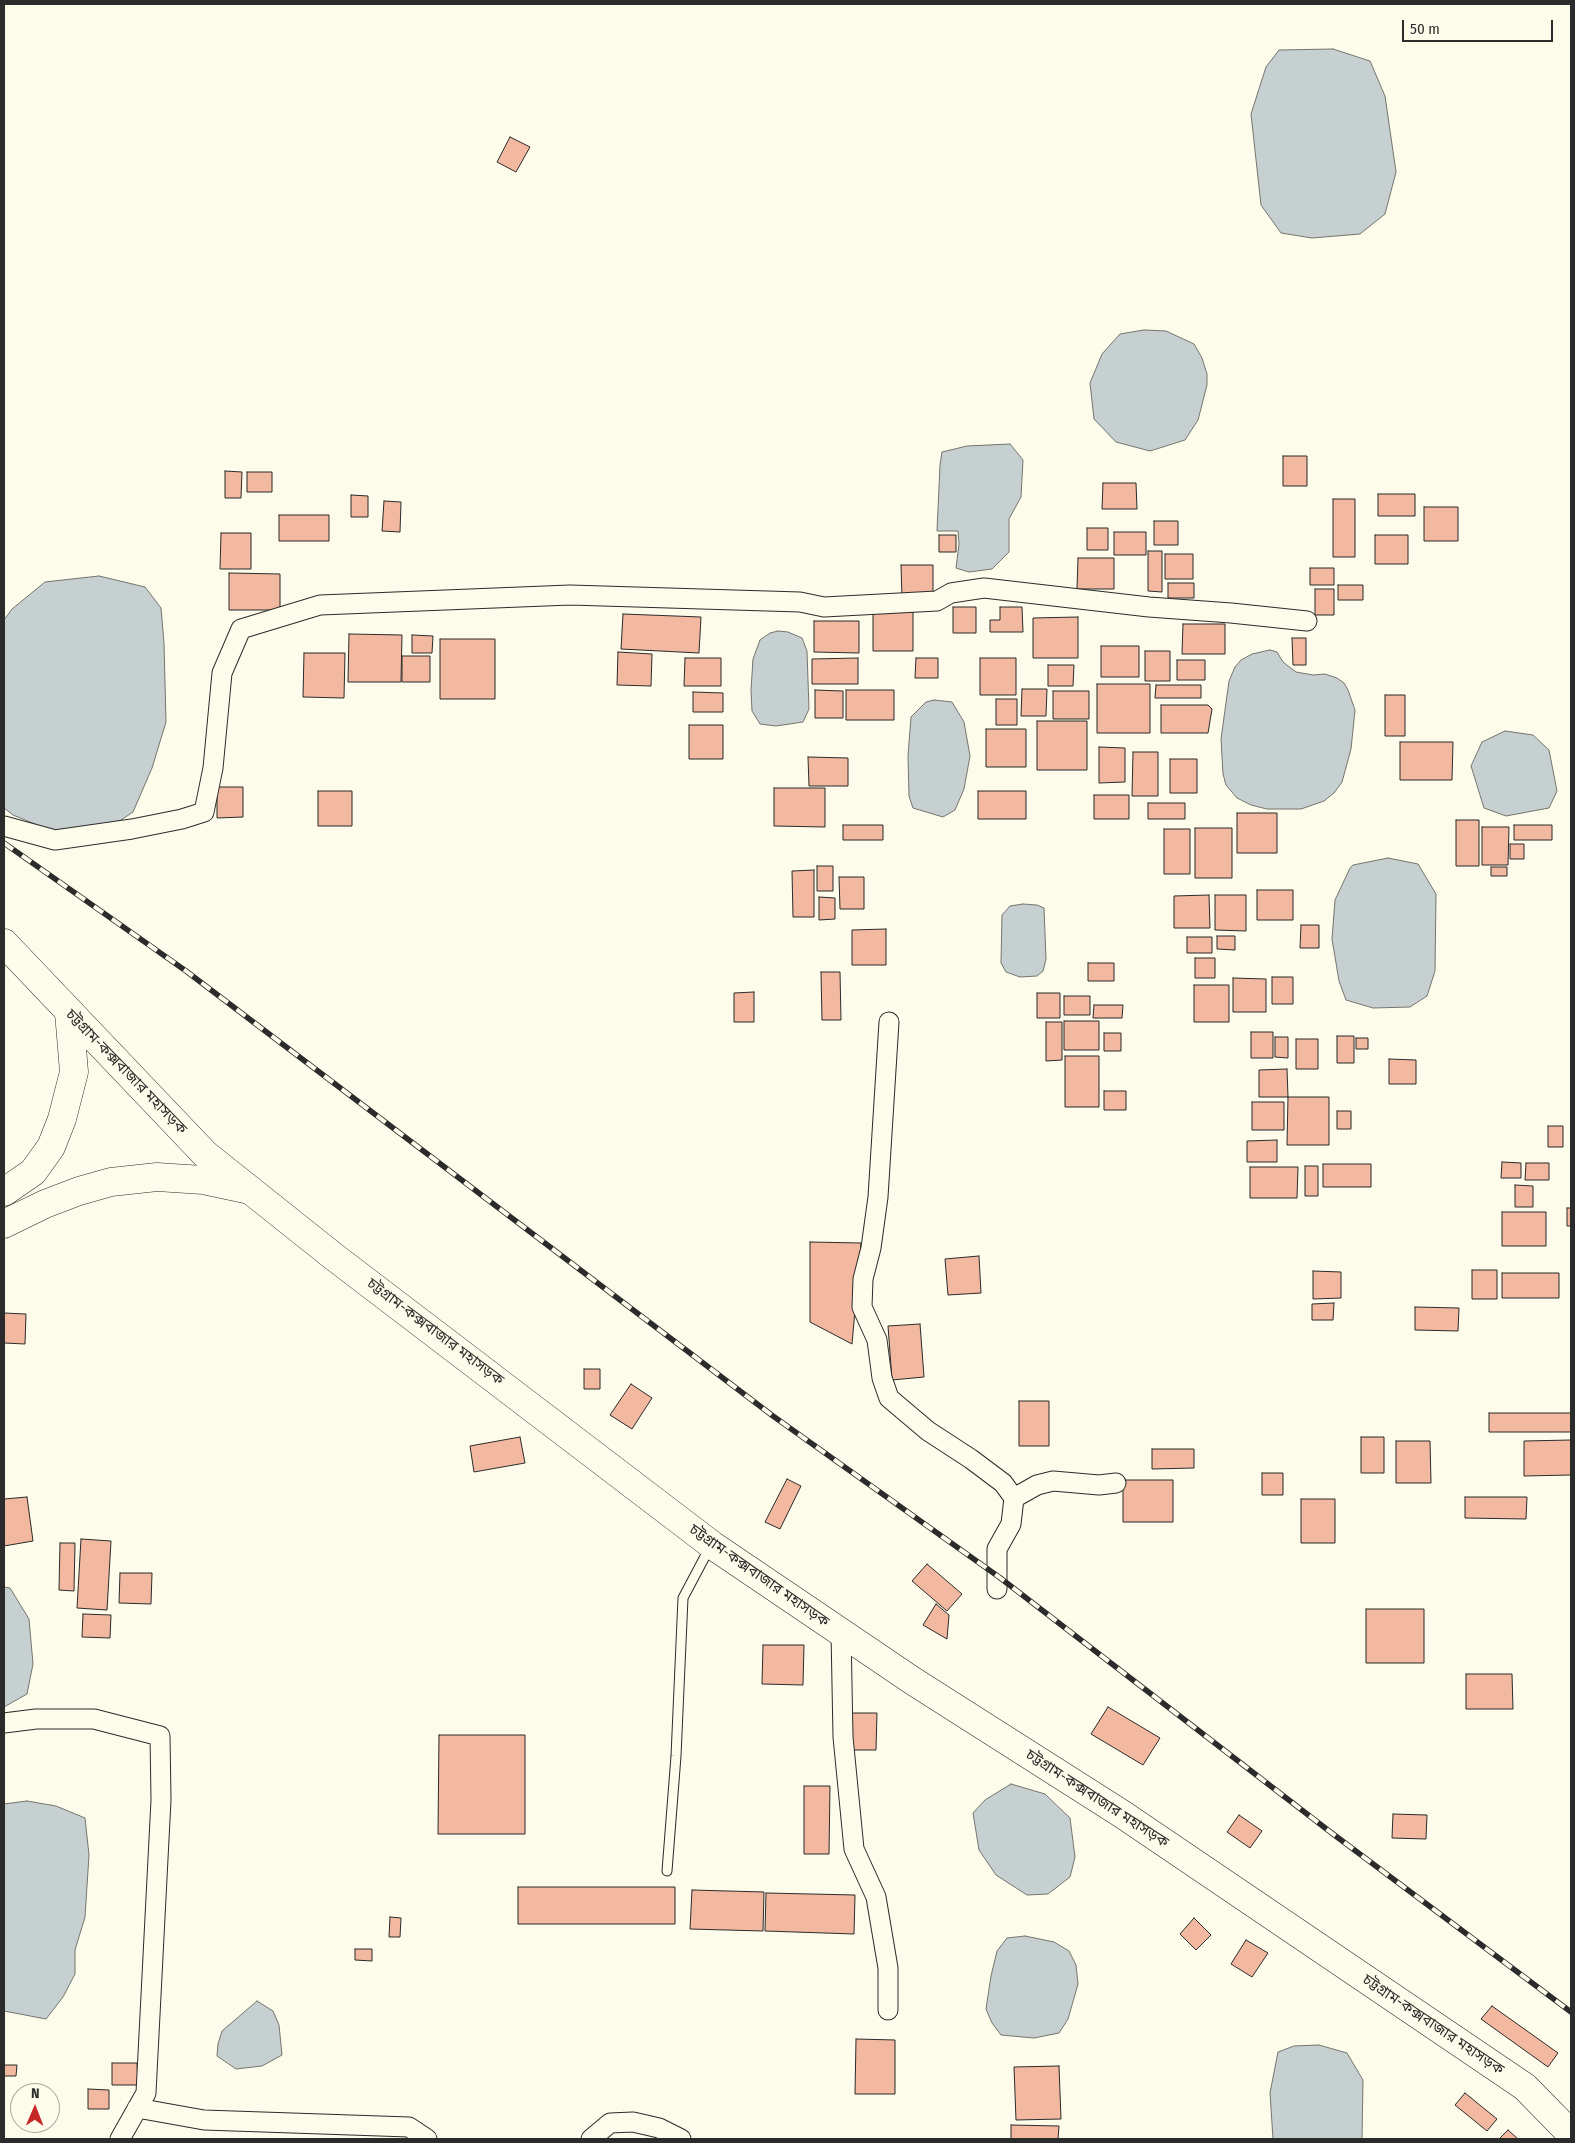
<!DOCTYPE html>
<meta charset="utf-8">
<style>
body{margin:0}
#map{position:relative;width:1575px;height:2143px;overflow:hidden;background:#fdfbea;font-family:"Fira Sans Condensed",sans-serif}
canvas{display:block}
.frame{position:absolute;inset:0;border:5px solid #2b2b2b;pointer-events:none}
.north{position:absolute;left:10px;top:2083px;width:50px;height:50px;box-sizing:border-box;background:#fdfbea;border:1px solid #a9a89e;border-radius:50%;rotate:1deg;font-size:14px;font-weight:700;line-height:20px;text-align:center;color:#2b2b2b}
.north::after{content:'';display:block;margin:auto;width:18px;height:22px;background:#c62828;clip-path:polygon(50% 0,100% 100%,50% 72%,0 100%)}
.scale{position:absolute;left:1402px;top:20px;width:151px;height:22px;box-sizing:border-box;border:2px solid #2b2b2b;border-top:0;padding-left:6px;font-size:15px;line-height:18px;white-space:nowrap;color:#2b2b2b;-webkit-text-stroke:4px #fdfbea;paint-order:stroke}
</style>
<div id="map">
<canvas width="1575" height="2143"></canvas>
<div class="frame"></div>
<div class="north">N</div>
<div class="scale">50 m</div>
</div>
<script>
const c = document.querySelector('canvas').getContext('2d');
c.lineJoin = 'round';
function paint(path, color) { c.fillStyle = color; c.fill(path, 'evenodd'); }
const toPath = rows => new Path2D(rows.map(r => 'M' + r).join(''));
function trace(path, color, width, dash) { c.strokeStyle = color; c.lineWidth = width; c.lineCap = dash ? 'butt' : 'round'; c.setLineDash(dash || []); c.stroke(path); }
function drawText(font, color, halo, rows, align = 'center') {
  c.font = font + ' "Fira Sans Condensed","Noto Sans Bengali",sans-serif'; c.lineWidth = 4; c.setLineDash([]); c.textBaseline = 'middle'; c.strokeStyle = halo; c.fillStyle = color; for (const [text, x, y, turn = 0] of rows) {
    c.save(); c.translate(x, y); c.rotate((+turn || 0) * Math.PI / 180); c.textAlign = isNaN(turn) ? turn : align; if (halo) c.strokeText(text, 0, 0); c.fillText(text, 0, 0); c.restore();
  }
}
const water = toPath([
 [1333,49,1370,61,1385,96,1396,172,1385,214,1360,234,1312,238,1281,233,1261,205,1251,114,1266,67,1279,50,1333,49],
 [1144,330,1166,331,1194,344,1202,358,1207,374,1207,385,1198,420,1185,440,1150,451,1116,442,1094,419,1090,383,1102,354,1120,334,1144,330],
 [1010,444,1023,460,1021,497,1009,519,1009,552,992,569,969,572,956,568,959,544,958,531,937,531,940,465,942,452,967,446,1010,444],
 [99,576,145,587,161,608,164,643,166,722,152,768,133,812,106,830,62,835,13,815,4,808,4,620,12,609,45,582,99,576],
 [778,631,788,632,802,638,807,651,809,709,803,722,776,726,760,724,752,711,751,690,753,659,760,640,770,633,778,631],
 [1270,650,1277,652,1283,662,1296,672,1313,675,1325,674,1337,678,1344,683,1348,690,1355,710,1351,749,1342,782,1334,793,1324,801,1301,809,1267,809,1251,805,1237,798,1226,785,1223,774,1221,739,1229,681,1235,667,1241,660,1252,654,1270,650],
 [934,700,952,702,964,722,970,756,964,789,955,810,943,817,913,808,909,796,908,756,911,717,926,702,934,700],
 [1505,731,1533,735,1549,750,1557,791,1549,808,1506,816,1484,808,1471,766,1482,742,1505,731],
 [1388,858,1418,864,1436,894,1435,971,1427,996,1410,1007,1373,1008,1346,1000,1339,981,1332,939,1335,900,1350,868,1353,865,1388,858],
 [1023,904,1037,905,1044,908,1046,959,1043,971,1037,976,1020,977,1006,972,1001,963,1002,915,1010,906,1023,904],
 [4,1587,10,1588,29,1619,33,1664,27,1694,4,1707,4,1587],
 [1011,1784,1045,1794,1070,1818,1075,1857,1070,1877,1048,1894,1027,1895,996,1875,979,1850,973,1813,985,1800,1011,1784],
 [27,1801,56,1806,85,1818,89,1855,85,1917,75,1950,75,1974,63,1997,46,2019,4,2011,4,1804,27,1801],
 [1025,1936,1054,1942,1069,1951,1076,1965,1078,1984,1068,2019,1059,2033,1034,2038,1001,2035,992,2023,986,2009,991,1976,997,1951,1007,1938,1025,1936],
 [257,2001,273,2011,279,2025,282,2055,262,2066,236,2069,217,2056,218,2044,222,2031,257,2001],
 [1319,2045,1347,2053,1363,2080,1362,2139,1273,2139,1270,2093,1278,2052,1294,2046,1319,2045]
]);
paint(water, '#c7d0d0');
trace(water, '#74746e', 1);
const building = toPath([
 [510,137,530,147,516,172,497,162,510,137],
 [1283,456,1307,456,1307,486,1283,486,1283,456],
 [225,471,242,472,241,498,225,498,225,471],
 [247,472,272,472,272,492,247,492,247,472],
 [1103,483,1136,483,1137,509,1102,509,1103,483],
 [1378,494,1415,494,1415,516,1378,516,1378,494],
 [351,495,368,496,368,517,351,517,351,495],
 [1333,499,1355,499,1355,557,1333,557,1333,499],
 [384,501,401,502,400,532,382,531,384,501],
 [1424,507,1458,507,1458,541,1424,541,1424,507],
 [279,515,329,515,329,541,279,541,279,515],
 [1154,521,1178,521,1178,545,1154,545,1154,521],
 [1087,528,1108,528,1108,550,1087,550,1087,528],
 [1114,532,1146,532,1146,555,1114,555,1114,532],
 [221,533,251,533,251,569,220,569,221,533],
 [939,535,956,535,956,552,939,552,939,535],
 [1375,535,1408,535,1408,564,1375,564,1375,535],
 [1148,551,1162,551,1162,592,1148,591,1148,551],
 [1165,554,1193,554,1193,579,1165,579,1165,554],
 [1078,558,1114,558,1114,589,1077,589,1078,558],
 [901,565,933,565,933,597,902,598,901,565],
 [1310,568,1334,568,1334,585,1310,585,1310,568],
 [229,573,280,574,280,610,229,610,229,573],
 [1168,583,1194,583,1194,598,1168,598,1168,583],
 [1338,585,1363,585,1363,600,1338,600,1338,585],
 [1315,589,1334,589,1334,615,1315,615,1315,589],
 [953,607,976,607,976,633,953,633,953,607],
 [1000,607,1022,607,1023,632,990,632,990,620,1000,620,1000,607],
 [873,611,913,611,913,651,873,651,873,611],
 [623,614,701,617,699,653,621,649,623,614],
 [1078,617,1078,658,1033,658,1033,618,1078,617],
 [814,621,859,621,859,653,814,652,814,621],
 [1183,624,1225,624,1225,654,1182,654,1183,624],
 [349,634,402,635,401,682,348,682,349,634],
 [412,635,433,636,432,653,412,653,412,635],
 [1292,638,1306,638,1306,665,1293,665,1292,638],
 [440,639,495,639,495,699,440,699,440,639],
 [1101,646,1139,646,1139,677,1101,677,1101,646],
 [1145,651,1170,651,1170,681,1145,681,1145,651],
 [618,652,652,654,651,686,617,685,618,652],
 [304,653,345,653,344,698,303,697,304,653],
 [402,656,430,656,430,682,402,682,402,656],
 [685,658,721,658,721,686,684,686,685,658],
 [858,658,858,684,812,684,812,659,858,658],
 [916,658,938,658,938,678,915,678,916,658],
 [980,658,1016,658,1016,695,980,695,980,658],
 [1177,660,1205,660,1205,680,1177,680,1177,660],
 [1048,665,1074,665,1073,686,1048,686,1048,665],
 [1097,684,1150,684,1150,733,1097,733,1097,684],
 [1156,685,1201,685,1201,698,1155,698,1156,685],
 [1022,689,1047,689,1046,716,1021,716,1022,689],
 [815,690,843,691,843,718,815,718,815,690],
 [846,690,894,690,894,720,846,720,846,690],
 [1053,691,1089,691,1089,719,1053,719,1053,691],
 [693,692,723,693,723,712,693,712,693,692],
 [1385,695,1405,695,1405,736,1385,736,1385,695],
 [996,699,1017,699,1017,725,996,725,996,699],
 [1161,705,1208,705,1212,709,1208,733,1161,733,1161,705],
 [1037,721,1087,721,1087,770,1037,770,1037,721],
 [689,725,723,725,723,759,689,759,689,725],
 [986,729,1026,729,1026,767,986,767,986,729],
 [1400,742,1453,742,1452,780,1400,780,1400,742],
 [1099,747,1125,748,1125,782,1099,783,1099,747],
 [1133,752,1158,752,1158,796,1132,796,1133,752],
 [808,757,848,758,848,786,809,786,808,757],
 [1170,759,1197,759,1197,793,1170,793,1170,759],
 [217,787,243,787,243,817,217,818,217,787],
 [774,788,825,788,825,827,774,826,774,788],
 [318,791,352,791,352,826,318,826,318,791],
 [978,791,1026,791,1026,819,978,819,978,791],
 [1094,795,1129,795,1129,819,1094,819,1094,795],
 [1148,803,1185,803,1185,819,1148,819,1148,803],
 [1237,813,1277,813,1277,853,1237,853,1237,813],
 [1456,820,1479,820,1479,866,1456,866,1456,820],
 [843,825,883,825,883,840,843,840,843,825],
 [1514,825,1552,825,1552,840,1514,840,1514,825],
 [1482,827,1509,827,1508,865,1482,865,1482,827],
 [1195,828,1232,828,1232,878,1195,878,1195,828],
 [1164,829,1190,829,1190,874,1164,874,1164,829],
 [1510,844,1524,844,1524,859,1510,859,1510,844],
 [817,866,833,866,833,891,817,891,817,866],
 [1491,867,1507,867,1507,876,1491,876,1491,867],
 [814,870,814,917,793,917,792,871,814,870],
 [839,877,864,877,864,909,840,909,839,877],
 [1257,890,1293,890,1293,920,1257,920,1257,890],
 [1209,895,1210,928,1174,928,1174,896,1209,895],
 [1215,895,1246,895,1246,931,1215,930,1215,895],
 [819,897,835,898,835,919,819,920,819,897],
 [1301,925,1319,925,1319,948,1300,948,1301,925],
 [886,929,886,965,852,965,852,930,886,929],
 [1217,936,1235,936,1235,950,1217,949,1217,936],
 [1187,937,1212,937,1212,953,1187,953,1187,937],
 [1195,958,1215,958,1215,978,1195,978,1195,958],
 [1088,963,1114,963,1114,981,1088,981,1088,963],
 [821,972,840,972,841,1020,822,1020,821,972],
 [1272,977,1293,977,1293,1004,1272,1004,1272,977],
 [1233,978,1266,979,1266,1012,1233,1012,1233,978],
 [1194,985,1229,985,1229,1022,1194,1022,1194,985],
 [754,992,754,1022,734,1022,734,993,754,992],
 [1037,993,1060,993,1060,1018,1037,1018,1037,993],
 [1064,996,1090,996,1090,1015,1064,1015,1064,996],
 [1094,1005,1123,1005,1122,1018,1093,1018,1094,1005],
 [1064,1021,1099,1021,1099,1050,1064,1050,1064,1021],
 [1046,1022,1062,1022,1062,1060,1046,1061,1046,1022],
 [1251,1032,1273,1032,1273,1058,1251,1058,1251,1032],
 [1104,1033,1121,1033,1121,1051,1104,1051,1104,1033],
 [1337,1036,1354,1036,1354,1063,1337,1063,1337,1036],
 [1275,1037,1288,1037,1288,1058,1275,1057,1275,1037],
 [1356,1038,1368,1038,1368,1049,1356,1049,1356,1038],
 [1296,1039,1318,1039,1318,1069,1296,1069,1296,1039],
 [1065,1056,1099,1056,1099,1107,1065,1107,1065,1056],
 [1389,1059,1416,1060,1416,1084,1389,1084,1389,1059],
 [1287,1069,1288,1097,1259,1097,1259,1070,1287,1069],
 [1104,1091,1126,1091,1126,1110,1104,1110,1104,1091],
 [1288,1097,1329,1097,1329,1145,1287,1145,1288,1097],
 [1252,1102,1284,1102,1284,1130,1252,1130,1252,1102],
 [1337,1111,1351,1111,1351,1129,1337,1129,1337,1111],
 [1548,1126,1563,1126,1563,1147,1548,1147,1548,1126],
 [1277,1140,1277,1162,1247,1162,1247,1141,1277,1140],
 [1502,1162,1521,1163,1521,1178,1501,1178,1502,1162],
 [1526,1163,1549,1163,1549,1180,1525,1180,1526,1163],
 [1323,1164,1371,1164,1371,1187,1323,1187,1323,1164],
 [1305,1166,1318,1166,1318,1196,1305,1196,1305,1166],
 [1250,1167,1298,1167,1297,1198,1250,1198,1250,1167],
 [1515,1185,1533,1186,1533,1207,1515,1207,1515,1185],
 [1567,1208,1571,1208,1571,1226,1567,1226,1567,1208],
 [1502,1212,1546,1212,1546,1246,1502,1246,1502,1212],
 [810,1242,861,1243,852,1344,810,1322,810,1242],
 [979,1256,981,1293,948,1295,945,1259,979,1256],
 [1472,1270,1497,1270,1497,1299,1472,1299,1472,1270],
 [1313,1271,1341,1272,1341,1298,1313,1299,1313,1271],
 [1502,1273,1559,1273,1559,1298,1502,1298,1502,1273],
 [1334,1303,1333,1320,1312,1320,1312,1304,1334,1303],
 [1415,1307,1459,1308,1458,1331,1415,1330,1415,1307],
 [4,1313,26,1314,25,1344,4,1343,4,1313],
 [920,1324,924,1377,892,1380,888,1326,920,1324],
 [584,1369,600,1369,600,1389,584,1389,584,1369],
 [631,1384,652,1398,632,1429,610,1415,631,1384],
 [1019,1401,1049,1401,1049,1446,1019,1446,1019,1401],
 [1489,1413,1571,1413,1571,1432,1489,1432,1489,1413],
 [520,1437,525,1463,474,1472,470,1446,520,1437],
 [1361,1437,1384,1437,1384,1473,1361,1473,1361,1437],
 [1571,1440,1571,1475,1524,1476,1524,1441,1571,1440],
 [1396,1441,1430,1441,1431,1483,1396,1483,1396,1441],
 [1152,1449,1194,1449,1194,1468,1152,1469,1152,1449],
 [1262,1473,1283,1473,1283,1495,1262,1495,1262,1473],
 [787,1479,801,1486,780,1529,765,1522,787,1479],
 [1123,1480,1173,1480,1173,1522,1123,1522,1123,1480],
 [27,1497,33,1541,4,1546,4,1499,27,1497],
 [1465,1497,1527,1497,1526,1519,1465,1518,1465,1497],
 [1301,1499,1335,1499,1335,1543,1301,1543,1301,1499],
 [81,1539,111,1541,107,1610,77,1608,81,1539],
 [60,1543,75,1543,74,1591,59,1590,60,1543],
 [927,1564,962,1594,947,1611,912,1581,927,1564],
 [120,1573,152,1573,151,1604,119,1603,120,1573],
 [936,1604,949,1615,947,1639,923,1625,936,1604],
 [1366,1609,1424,1609,1424,1663,1366,1663,1366,1609],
 [83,1614,111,1615,110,1638,82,1637,83,1614],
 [763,1645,804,1645,803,1685,762,1684,763,1645],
 [1466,1674,1512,1674,1513,1709,1466,1709,1466,1674],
 [1108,1707,1160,1738,1143,1765,1091,1734,1108,1707],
 [850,1713,877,1713,876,1750,850,1750,850,1713],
 [439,1735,525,1735,525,1834,438,1834,439,1735],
 [804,1786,830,1786,829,1854,804,1854,804,1786],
 [1393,1814,1427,1815,1426,1839,1392,1838,1393,1814],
 [1239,1815,1262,1831,1250,1848,1227,1832,1239,1815],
 [518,1887,675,1887,675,1924,518,1924,518,1887],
 [692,1890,764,1892,763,1931,690,1929,692,1890],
 [766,1893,855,1895,854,1934,765,1931,766,1893],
 [390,1917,401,1918,400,1937,389,1937,390,1917],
 [1194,1918,1211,1935,1196,1950,1180,1934,1194,1918],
 [1246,1940,1268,1953,1252,1977,1231,1964,1246,1940],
 [355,1949,372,1949,372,1961,355,1960,355,1949],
 [1492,2006,1558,2053,1548,2067,1481,2019,1492,2006],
 [856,2039,895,2040,895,2094,855,2094,856,2039],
 [112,2063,137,2063,138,2085,112,2085,112,2063],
 [4,2065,17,2065,16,2076,4,2076,4,2065],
 [1059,2066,1061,2119,1016,2120,1014,2067,1059,2066],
 [88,2089,109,2090,109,2109,88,2109,88,2089],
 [1465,2093,1497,2119,1487,2131,1455,2105,1465,2093],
 [1011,2125,1059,2126,1058,2139,1011,2139,1011,2125],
 [1508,2130,1518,2139,1499,2139,1508,2130]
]);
paint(building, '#f2b8a0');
trace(building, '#2b2b2b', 1);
const lane = toPath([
 [667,1871,676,1756,683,1598,710,1547]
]);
const street = toPath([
 [4,826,55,840,132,829,182,819,204,812,213,768,222,673,241,629,320,605,570,595,800,602,824,607,937,601,951,593,984,588,1149,607,1231,613,1307,621],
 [889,1022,878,1197,871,1248,863,1279,862,1307,877,1340,882,1378,889,1398,928,1431,971,1459,1003,1483,1014,1498,1011,1524,997,1549,997,1589],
 [1014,1498,1037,1485,1053,1481,1099,1485,1116,1483],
 [841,1632,843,1737,854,1849,876,1897,888,1968,888,2010],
 [4,1723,36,1719,94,1719,160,1736,161,1800,146,2093,120,2139],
 [137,2108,204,2120,409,2127,427,2139],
 [591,2139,610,2123,633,2122,659,2128,681,2139]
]);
const primary = toPath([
 [4,1192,33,1172,51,1147,62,1119,74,1072,69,1012],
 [4,1224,45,1204,79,1191,111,1182,157,1177,203,1180,250,1190]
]);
const highway = toPath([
 [4,943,205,1154,333,1256,712,1545,913,1681,1122,1814,1525,2087,1571,2134]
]);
trace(lane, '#2b2b2b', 11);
trace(street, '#2b2b2b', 21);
trace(primary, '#2b2b2b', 29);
trace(highway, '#2b2b2b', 29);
trace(lane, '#fdfbea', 9);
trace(street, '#fdfbea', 19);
trace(primary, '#fdfbea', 28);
trace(highway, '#fdfbea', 28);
const rail = toPath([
 [4,843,186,971,773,1416,999,1577,1333,1834,1571,2012]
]);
trace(rail, '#2b2b2b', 5.5);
trace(rail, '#fdfbea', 4, [11]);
drawText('15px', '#2b2b2b', '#fdfbea', [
 ["চট্টগ্রাম-কক্সবাজার মহাসড়ক",126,1072,46],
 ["চট্টগ্রাম-কক্সবাজার মহাসড়ক",435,1332,37],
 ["চট্টগ্রাম-কক্সবাজার মহাসড়ক",759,1576,35],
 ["চট্টগ্রাম-কক্সবাজার মহাসড়ক",1097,1799,33],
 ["চট্টগ্রাম-কক্সবাজার মহাসড়ক",1433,2025,34]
]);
</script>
